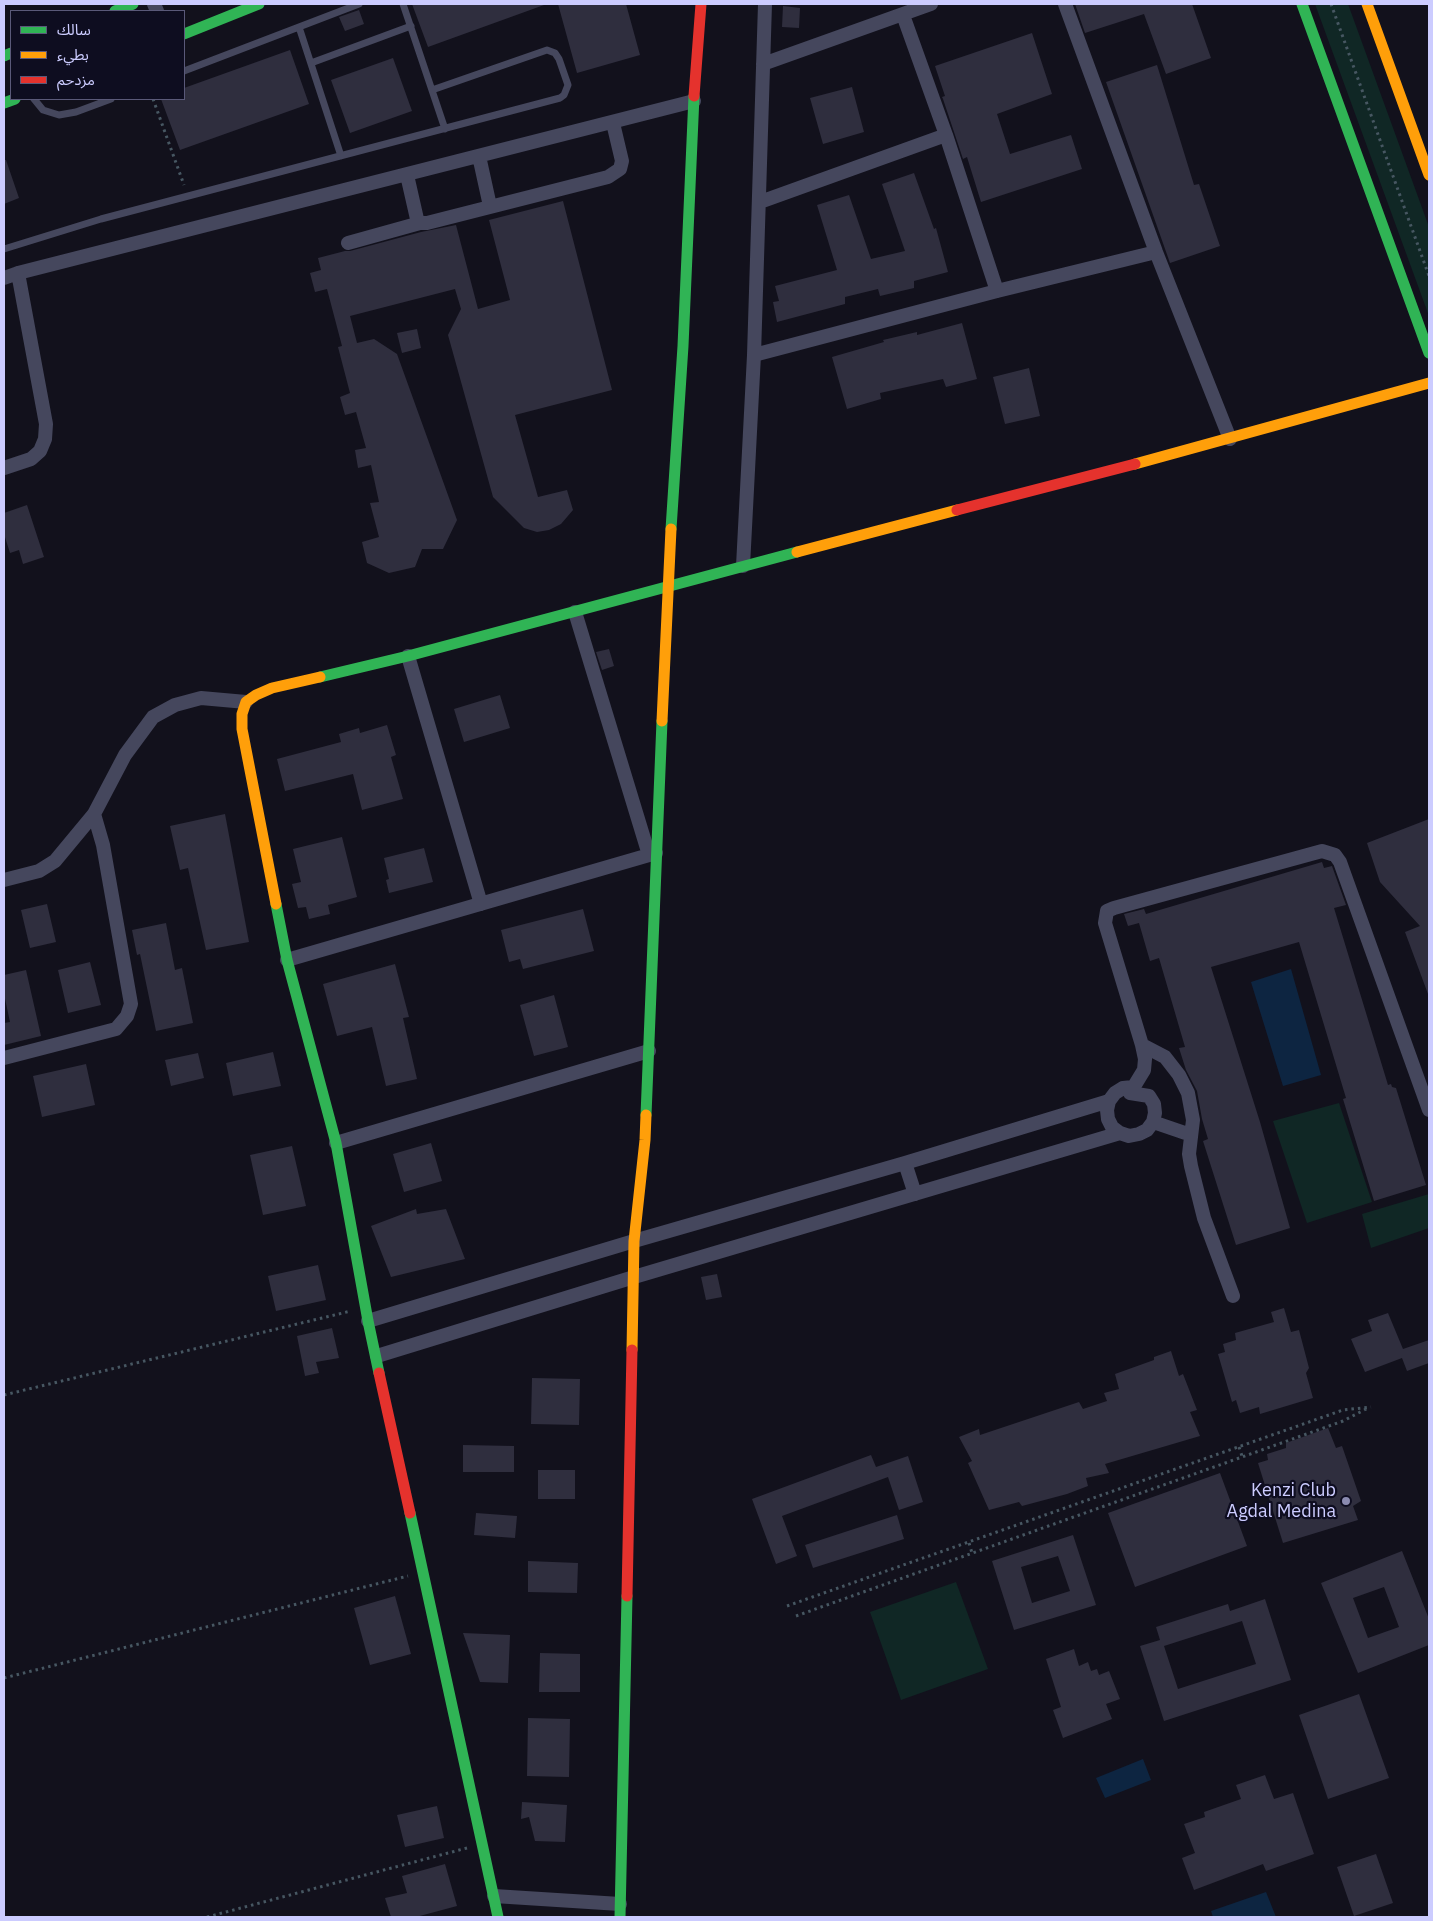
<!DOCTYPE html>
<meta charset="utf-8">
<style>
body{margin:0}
#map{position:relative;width:1433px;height:1921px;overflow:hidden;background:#12111c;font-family:"IBM Plex Sans","Noto Sans Arabic",sans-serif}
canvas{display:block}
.frame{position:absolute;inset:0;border:5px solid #ccf;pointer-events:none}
.legend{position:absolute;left:10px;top:10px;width:175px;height:90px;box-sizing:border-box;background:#0e0d20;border:1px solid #5a5979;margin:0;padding:6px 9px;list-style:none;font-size:15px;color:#ccf}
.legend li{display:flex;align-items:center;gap:10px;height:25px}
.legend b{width:25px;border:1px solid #5a5979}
</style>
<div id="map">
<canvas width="1433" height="1921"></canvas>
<div class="frame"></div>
<ul class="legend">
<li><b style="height:6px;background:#30b455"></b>سالك</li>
<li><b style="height:6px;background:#ff9f0a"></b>بطيء</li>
<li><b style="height:6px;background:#e5322d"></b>مزدحم</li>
</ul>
</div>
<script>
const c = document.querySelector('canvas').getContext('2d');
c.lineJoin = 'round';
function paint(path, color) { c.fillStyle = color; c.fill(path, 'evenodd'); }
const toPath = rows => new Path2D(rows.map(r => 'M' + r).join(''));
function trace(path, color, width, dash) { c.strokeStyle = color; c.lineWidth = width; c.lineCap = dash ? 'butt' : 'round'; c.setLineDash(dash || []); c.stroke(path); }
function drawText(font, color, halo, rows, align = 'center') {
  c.font = font + ' "IBM Plex Sans",sans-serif'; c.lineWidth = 4.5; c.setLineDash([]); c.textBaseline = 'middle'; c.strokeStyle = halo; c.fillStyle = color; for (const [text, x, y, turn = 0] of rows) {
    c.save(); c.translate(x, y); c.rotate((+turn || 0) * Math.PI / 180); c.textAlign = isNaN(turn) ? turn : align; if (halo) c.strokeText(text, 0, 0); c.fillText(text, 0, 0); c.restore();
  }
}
paint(toPath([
 [1315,4,1348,4,1429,227,1429,316],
 [1339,1103,1372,1202,1307,1223,1273,1121],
 [1429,1194,1429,1228,1371,1248,1362,1214],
 [956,1582,988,1669,901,1700,870,1612]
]), '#102725');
paint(toPath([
 [1291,969,1321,1075,1283,1086,1251,982],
 [1143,1759,1151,1780,1105,1798,1096,1778],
 [1266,1892,1276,1917,1213,1917,1211,1911]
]), '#0d2541');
paint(toPath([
 [412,4,544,4,544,5,428,47],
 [558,4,626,4,640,55,577,73],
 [1075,4,1192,4,1211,58,1166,74,1144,14,1085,33],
 [783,6,800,8,799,28,782,27],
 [359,10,364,24,345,31,339,17],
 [1032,33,1052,94,997,114,1010,154,1071,135,1082,169,981,202,967,157,963,159,943,99,942,97,945,96,935,66],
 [290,50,309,104,180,150,161,99,184,99,184,88],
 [393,58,412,111,350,133,331,80],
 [1157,65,1194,185,1199,184,1220,246,1170,263,1106,82],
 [852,87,864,132,823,144,810,98],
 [4,160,6,160,19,198,4,204],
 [914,173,934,229,936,228,948,272,914,281,914,288,880,296,878,289,845,297,845,304,777,322,773,302,779,301,775,286,837,270,817,205,849,195,871,259,905,251,882,184],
 [563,201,612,390,515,415,538,497,567,490,573,510,561,524,549,530,537,532,524,528,493,497,448,335,461,309,455,289,350,316,357,343,374,339,397,354,457,520,443,549,422,549,415,567,389,573,367,563,362,542,379,537,370,503,379,502,371,465,358,468,355,450,366,448,356,412,345,415,340,397,350,393,338,347,342,346,327,289,315,292,310,273,321,270,318,258,345,251,350,251,421,232,456,225,478,309,510,300,489,220],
 [962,323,977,379,946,387,943,379,880,393,881,399,847,409,832,357,884,342,883,340,917,332,917,335],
 [417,329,421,348,402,353,397,333],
 [1029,368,1040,416,1005,424,993,377],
 [27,505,44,557,23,564,19,550,10,553,4,534,4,513],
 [609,649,614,666,602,670,596,652],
 [500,695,510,728,464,742,454,709],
 [387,725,396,755,391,757,403,799,362,810,353,774,285,791,277,759,341,742,339,734,359,728,360,733],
 [225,814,249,942,206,950,188,868,180,870,170,826],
 [1429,819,1429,993,1428,994,1405,932,1420,926,1380,882,1367,843],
 [342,837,357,897,328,905,330,914,309,919,306,907,298,908,292,884,301,882,293,849],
 [424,848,433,882,389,893,386,880,389,879,384,858],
 [1322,862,1324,868,1332,866,1346,905,1334,908,1388,1085,1391,1084,1392,1087,1396,1088,1426,1185,1374,1201,1343,1099,1346,1098,1299,942,1211,967,1260,1122,1290,1228,1236,1245,1203,1141,1208,1139,1202,1119,1197,1091,1186,1070,1179,1048,1185,1047,1159,958,1150,961,1139,923,1128,926,1124,914,1144,909,1146,914],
 [47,904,56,942,30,948,21,910],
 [583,909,594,951,523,969,520,959,509,962,501,930],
 [166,923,175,970,182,968,193,1023,156,1031,140,954,137,955,132,930],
 [90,962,101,1005,68,1013,58,970],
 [395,964,409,1017,403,1018,417,1079,386,1086,372,1027,337,1036,323,984],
 [26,970,41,1036,4,1045,4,1023,10,1022,4,994,4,975],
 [554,995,568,1047,534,1056,520,1005],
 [273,1052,281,1086,233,1096,226,1063],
 [198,1053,204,1078,171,1086,165,1060],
 [86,1064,95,1105,42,1117,33,1076],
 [431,1143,442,1181,404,1192,393,1154],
 [292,1146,306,1206,263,1215,250,1155],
 [416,1209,417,1214,446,1209,465,1259,391,1277,371,1226],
 [318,1265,326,1300,276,1311,268,1276],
 [717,1274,722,1297,706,1300,701,1277],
 [1284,1308,1291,1332,1299,1330,1309,1368,1306,1373,1313,1398,1260,1414,1259,1407,1240,1413,1236,1400,1232,1402,1218,1354,1225,1352,1223,1344,1236,1340,1235,1333,1274,1322,1271,1312],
 [1388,1313,1403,1349,1429,1340,1429,1363,1407,1371,1402,1358,1365,1372,1351,1339,1372,1331,1368,1320],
 [332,1328,339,1358,316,1362,319,1373,305,1376,297,1336],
 [1171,1351,1179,1376,1183,1374,1197,1410,1190,1412,1200,1436,1105,1464,1109,1473,1086,1478,1088,1486,1067,1494,1022,1506,1019,1502,989,1510,968,1463,972,1461,959,1437,979,1429,980,1435,1079,1402,1083,1409,1107,1401,1104,1393,1119,1389,1115,1374,1154,1360,1154,1357],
 [532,1378,580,1379,579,1425,531,1424],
 [1328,1428,1336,1448,1342,1446,1361,1501,1353,1506,1358,1520,1283,1543,1258,1463,1268,1460,1267,1454,1286,1448,1286,1443],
 [463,1445,514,1446,514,1472,463,1472],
 [871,1455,876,1467,908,1456,923,1502,899,1510,888,1477,782,1516,797,1556,776,1564,752,1499],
 [538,1470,575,1470,575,1499,538,1499],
 [1220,1473,1247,1546,1135,1587,1108,1513],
 [476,1513,517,1516,515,1538,474,1535],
 [897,1515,904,1539,813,1568,805,1545],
 [1073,1535,1096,1605,1014,1630,992,1561],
 [1058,1556,1070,1591,1032,1603,1021,1567],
 [1402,1551,1429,1619,1429,1645,1358,1673,1321,1583],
 [1384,1587,1399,1627,1368,1638,1353,1598],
 [528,1561,578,1563,577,1593,528,1592],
 [395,1596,411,1654,370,1665,354,1608],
 [1265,1599,1291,1680,1164,1721,1140,1646,1160,1640,1156,1627,1228,1604,1230,1611],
 [1242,1621,1256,1664,1178,1689,1164,1646],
 [463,1633,510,1635,508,1683,480,1682],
 [1074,1649,1079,1666,1088,1662,1091,1671,1097,1669,1099,1675,1109,1671,1120,1699,1106,1704,1112,1719,1063,1738,1053,1710,1061,1707,1046,1659],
 [540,1653,580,1654,580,1692,539,1692],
 [1359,1694,1389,1778,1328,1799,1299,1715],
 [528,1718,570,1719,569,1777,527,1776],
 [1265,1775,1274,1799,1293,1793,1314,1854,1266,1871,1263,1864,1194,1890,1182,1858,1195,1853,1184,1824,1205,1817,1204,1812,1241,1799,1236,1785],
 [522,1802,567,1805,565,1842,535,1841,529,1817,521,1819],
 [437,1806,444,1838,405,1847,397,1815],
 [1376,1854,1393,1903,1354,1916,1337,1867],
 [445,1864,457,1906,416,1917,391,1917,385,1898,407,1893,402,1876]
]), '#2f2e3e');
trace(toPath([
 [1331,4,1429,276],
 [153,99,184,185],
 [4,1395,351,1311],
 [1239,1447,1242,1456],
 [969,1543,972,1553],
 [787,1606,1343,1410,1371,1407],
 [796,1616,1343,1421,1368,1408],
 [4,1678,408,1576],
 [207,1917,467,1848]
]), '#475762', 3, [2.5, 4]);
trace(toPath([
 [403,4,445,129],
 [299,27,341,156],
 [311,63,411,26],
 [184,71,359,4],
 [34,99,43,110,59,115,76,112,111,99],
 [4,249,101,219,560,98,564,95,568,85,559,59,555,53,547,50,432,90]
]), '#45475d', 7);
trace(toPath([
 [154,4,157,11],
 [1065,4,1156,252,1230,439],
 [903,15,946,135,997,291],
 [763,64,931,4],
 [479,156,490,206],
 [407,175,417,219,420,223,427,223,608,177,620,169,622,161,613,123],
 [760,202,946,135],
 [348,243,420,223],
 [4,278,18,273,694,101],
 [754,355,997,291,1156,252],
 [4,468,31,459,40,451,45,439,46,424,18,273],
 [743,566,754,355,765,4],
 [575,612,649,855],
 [408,656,481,904],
 [4,880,39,871,55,861,94,814,125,755,153,717,175,705,201,698,246,702],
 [287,960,656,853],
 [1142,1045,1165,1057,1179,1075,1188,1093,1193,1120,1189,1154,1191,1166,1204,1218,1233,1296],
 [4,1058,116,1029,127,1016,131,1004,103,845,94,814],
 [1133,1087,1130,1093,1149,1096,1154,1104,1155,1113,1153,1122,1147,1130,1139,1134,1129,1136,1120,1133,1112,1127,1108,1119,1107,1110,1109,1101,1115,1093,1123,1088,1133,1087],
 [1130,1093,1144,1070,1145,1059,1142,1045,1105,923,1107,911,1114,908,1322,851,1335,855,1340,862,1429,1110],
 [1153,1122,1191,1135],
 [336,1143,649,1051],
 [905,1163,915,1194],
 [368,1321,634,1241,905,1163,1109,1101],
 [377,1356,634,1277,1120,1133],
 [494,1896,620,1904]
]), '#45475d', 14);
trace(toPath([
 [1302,4,1429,353],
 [115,11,133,4],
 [184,34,259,4],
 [4,56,11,53],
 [4,103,15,99],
 [671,529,683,346,694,96],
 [320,677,408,656,797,552],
 [276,904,287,960,336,1143,368,1321,379,1373],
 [646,1115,662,721],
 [410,1513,498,1917],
 [620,1917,627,1596]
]), '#30b455', 11);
trace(toPath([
 [1367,4,1429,175],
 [1135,464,1429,383],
 [797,552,957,510],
 [662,721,671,529],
 [276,904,242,729,242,714,246,702,256,695,272,688,320,677],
 [632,1350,634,1241,645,1140,646,1115]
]), '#ff9f0a', 11);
trace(toPath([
 [694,96,701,4],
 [957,510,1135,464],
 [379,1373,410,1513],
 [627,1596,632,1350]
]), '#e5322d', 11);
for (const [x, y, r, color] of [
 [1346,1501,5,"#8b8bb0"]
]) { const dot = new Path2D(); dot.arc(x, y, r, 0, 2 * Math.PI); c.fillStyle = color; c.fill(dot); trace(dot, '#0e0d20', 2); }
drawText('18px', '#ccf', '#0e0d20', [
 ["Kenzi Club",1336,1491],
 ["Agdal Medina",1336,1512]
], 'right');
</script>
